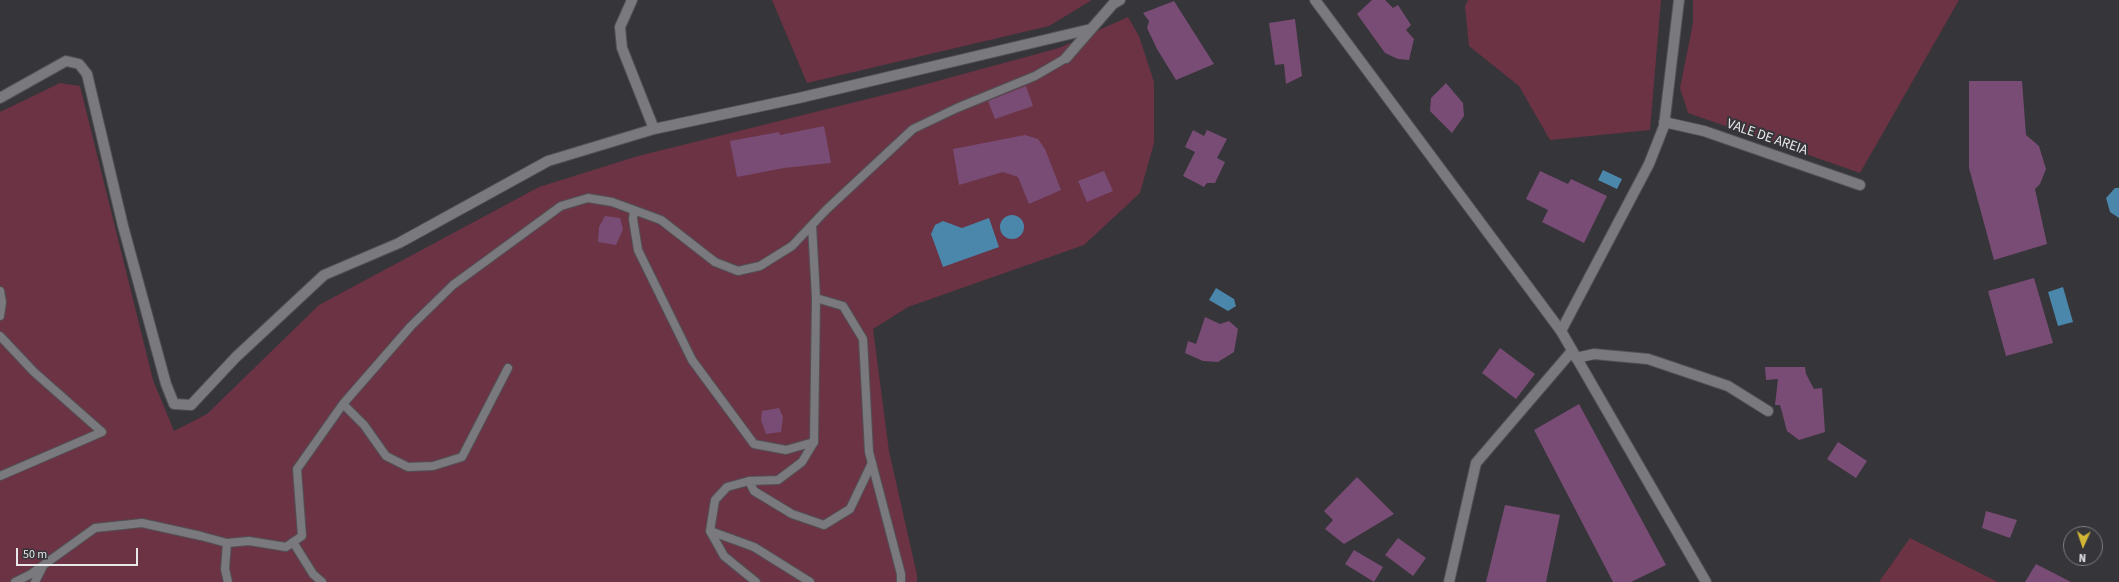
<!DOCTYPE html>
<style>
body{margin:0}
#map{position:relative;width:2119px;height:582px;overflow:hidden;background:#363539;font-family:"Source Sans 3",sans-serif}
canvas{display:block}
.north{position:absolute;left:2063px;top:526px;width:40px;height:40px;box-sizing:border-box;background:#363539;border:1px solid #7d7c80;border-radius:50%;rotate:183deg;font-size:11px;font-weight:700;line-height:16px;text-align:center;color:#e8e7ea}
.north::after{content:'';display:block;margin:auto;width:14px;height:18px;background:#d4b635;clip-path:polygon(50% 0,100% 100%,50% 72%,0 100%)}
.scale{position:absolute;left:16px;top:548px;width:122px;height:18px;box-sizing:border-box;border:2px solid #e8e7ea;border-top:0;padding-left:5px;font-size:12px;line-height:14px;white-space:nowrap;color:#e8e7ea;-webkit-text-stroke:3px #363539;paint-order:stroke}
</style>
<div id="map">
<canvas width="2119" height="582"></canvas>
<div class="north">N</div>
<div class="scale">50 m</div>
</div>
<script>
const c = document.querySelector('canvas').getContext('2d');
c.lineJoin = 'round';
function paint(path, color) { c.fillStyle = color; c.fill(path, 'evenodd'); }
const toPath = rows => new Path2D(rows.map(r => 'M' + r).join(''));
function trace(path, color, width, dash) { c.strokeStyle = color; c.lineWidth = width; c.lineCap = dash ? 'butt' : 'round'; c.setLineDash(dash || []); c.stroke(path); }
function drawText(font, color, halo, rows, align = 'center') {
  c.font = font + ' "Source Sans 3",sans-serif'; c.lineWidth = 4; c.setLineDash([]); c.textBaseline = 'middle'; c.strokeStyle = halo; c.fillStyle = color; for (const [text, x, y, turn = 0] of rows) {
    c.save(); c.translate(x, y); c.rotate((+turn || 0) * Math.PI / 180); c.textAlign = isNaN(turn) ? turn : align; if (halo) c.strokeText(text, 0, 0); c.fillText(text, 0, 0); c.restore();
  }
}
paint(toPath([
 [772,0,1092,0,1049,26,807,83],
 [1468,0,1661,0,1650,130,1550,140,1519,86,1469,46,1465,6],
 [1693,0,1959,0,1860,173,1688,113,1680,88,1693,23],
 [1128,17,1139,36,1154,82,1154,143,1140,193,1084,245,908,307,873,329,889,451,917,575,917,582,0,582,0,112,60,83,80,86,153,380,174,431,207,414,319,305,539,187,638,156,908,89,1059,48],
 [1910,538,1998,582,1879,582]
]), '#6b3344');
paint(toPath([
 [1603,170,1622,179,1617,189,1598,180],
 [2115,188,2119,188,2119,218,2110,212,2106,198],
 '1000 227a12 12 0 1 1 24 0a12 12 0 1 1-24 0Z',
 [989,218,999,247,943,267,931,234,935,225,943,221,962,228],
 [2063,287,2073,322,2058,326,2048,292],
 [1216,288,1234,299,1236,306,1228,311,1209,300]
]), '#4a87ab');
paint(toPath([
 [1372,0,1385,0,1393,8,1398,5,1411,25,1406,30,1414,39,1409,60,1398,59,1385,53,1357,14],
 [1174,1,1214,64,1176,80,1157,49,1147,28,1149,21,1143,13],
 [1295,19,1302,76,1286,84,1284,64,1275,65,1269,23],
 [1969,81,2022,81,2026,135,2039,146,2046,169,2040,184,2035,189,2047,244,1994,260,1969,168],
 [1446,83,1463,103,1464,116,1452,133,1430,111,1431,98],
 [1026,86,1033,106,995,119,988,101],
 [824,126,831,163,784,168,737,177,730,141,779,132,780,135],
 [1193,130,1204,136,1207,130,1227,139,1217,158,1225,162,1215,183,1207,183,1204,187,1183,176,1195,152,1185,147],
 [1025,135,1038,139,1045,149,1061,190,1029,204,1018,177,1003,172,959,185,953,149],
 [1104,171,1113,191,1087,202,1078,181],
 [1540,171,1568,184,1571,179,1607,196,1584,243,1542,222,1548,210,1526,199],
 [605,216,620,218,623,229,616,245,598,242,599,227],
 [2034,278,2053,343,2006,356,1988,291],
 [1205,317,1220,324,1229,321,1238,329,1234,352,1218,362,1203,361,1185,353,1188,341,1196,344],
 [1500,348,1535,374,1516,399,1482,373],
 [1765,367,1805,367,1806,374,1814,389,1822,388,1825,432,1799,440,1787,431,1780,405,1775,405,1778,379,1766,380],
 [1579,404,1666,565,1631,582,1613,582,1534,430],
 [779,408,783,417,781,432,766,434,761,420,762,411],
 [1838,442,1867,461,1856,478,1827,459],
 [1357,477,1394,514,1344,544,1325,529,1333,520,1324,511],
 [1505,505,1560,515,1546,582,1486,582],
 [1986,511,2017,520,2010,538,1982,528],
 [1398,538,1426,558,1413,576,1385,555],
 [1354,550,1383,567,1374,582,1345,564],
 [2036,564,2071,582,2025,582]
]), '#794c75');
const service = toPath([
 [634,210,633,219,638,250,692,360,754,444,786,450,814,442],
 [0,291,2,302,0,316],
 [816,298,843,306,863,339,869,452,901,574,901,582],
 [0,336,34,372,102,432,0,476],
 [343,404,364,425,386,456,408,467,433,466,462,457,508,368],
 [749,481,754,491,792,514,824,525,850,509,872,463],
 [710,531,754,547,810,582],
 [293,542,313,574,322,582],
 [15,582,31,574,95,528,142,523,201,536,227,543],
 [35,582,43,566],
 [228,582,225,569,227,543,249,541,286,547,302,536,297,469,343,404,411,326,453,285,561,206,588,198,612,202,661,220,715,262,738,271,760,266,792,246,827,209,913,129,957,108,1035,76,1066,58],
 [756,582,724,556,710,531,715,500,727,487,749,481,778,480,802,462,814,442,816,298,812,225]
]);
const minor = toPath([
 [632,0,620,27,622,48,654,129],
 [1066,58,1113,4,1120,0],
 [0,98,66,61,79,64,87,74,123,226,166,384,174,404,191,405,236,357,324,275,399,243,548,161,654,129,799,98,1091,29],
 [1664,122,1704,131,1860,185],
 [1561,331,1649,164,1664,126,1679,0],
 [1576,358,1594,354,1648,359,1728,386,1768,411],
 [1449,582,1476,463,1572,351]
]);
const tertiary = toPath([
 [1315,0,1561,331,1706,582]
]);
trace(service, '#525155', 10);
trace(minor, '#525155', 12);
trace(tertiary, '#525155', 12);
trace(service, '#7a797e', 8);
trace(minor, '#7a797e', 10);
trace(tertiary, '#7a797e', 10);
drawText('14px', '#e8e7ea', '#363539', [
 ["VALE DE AREIA",1767,138,19]
]);
</script>
